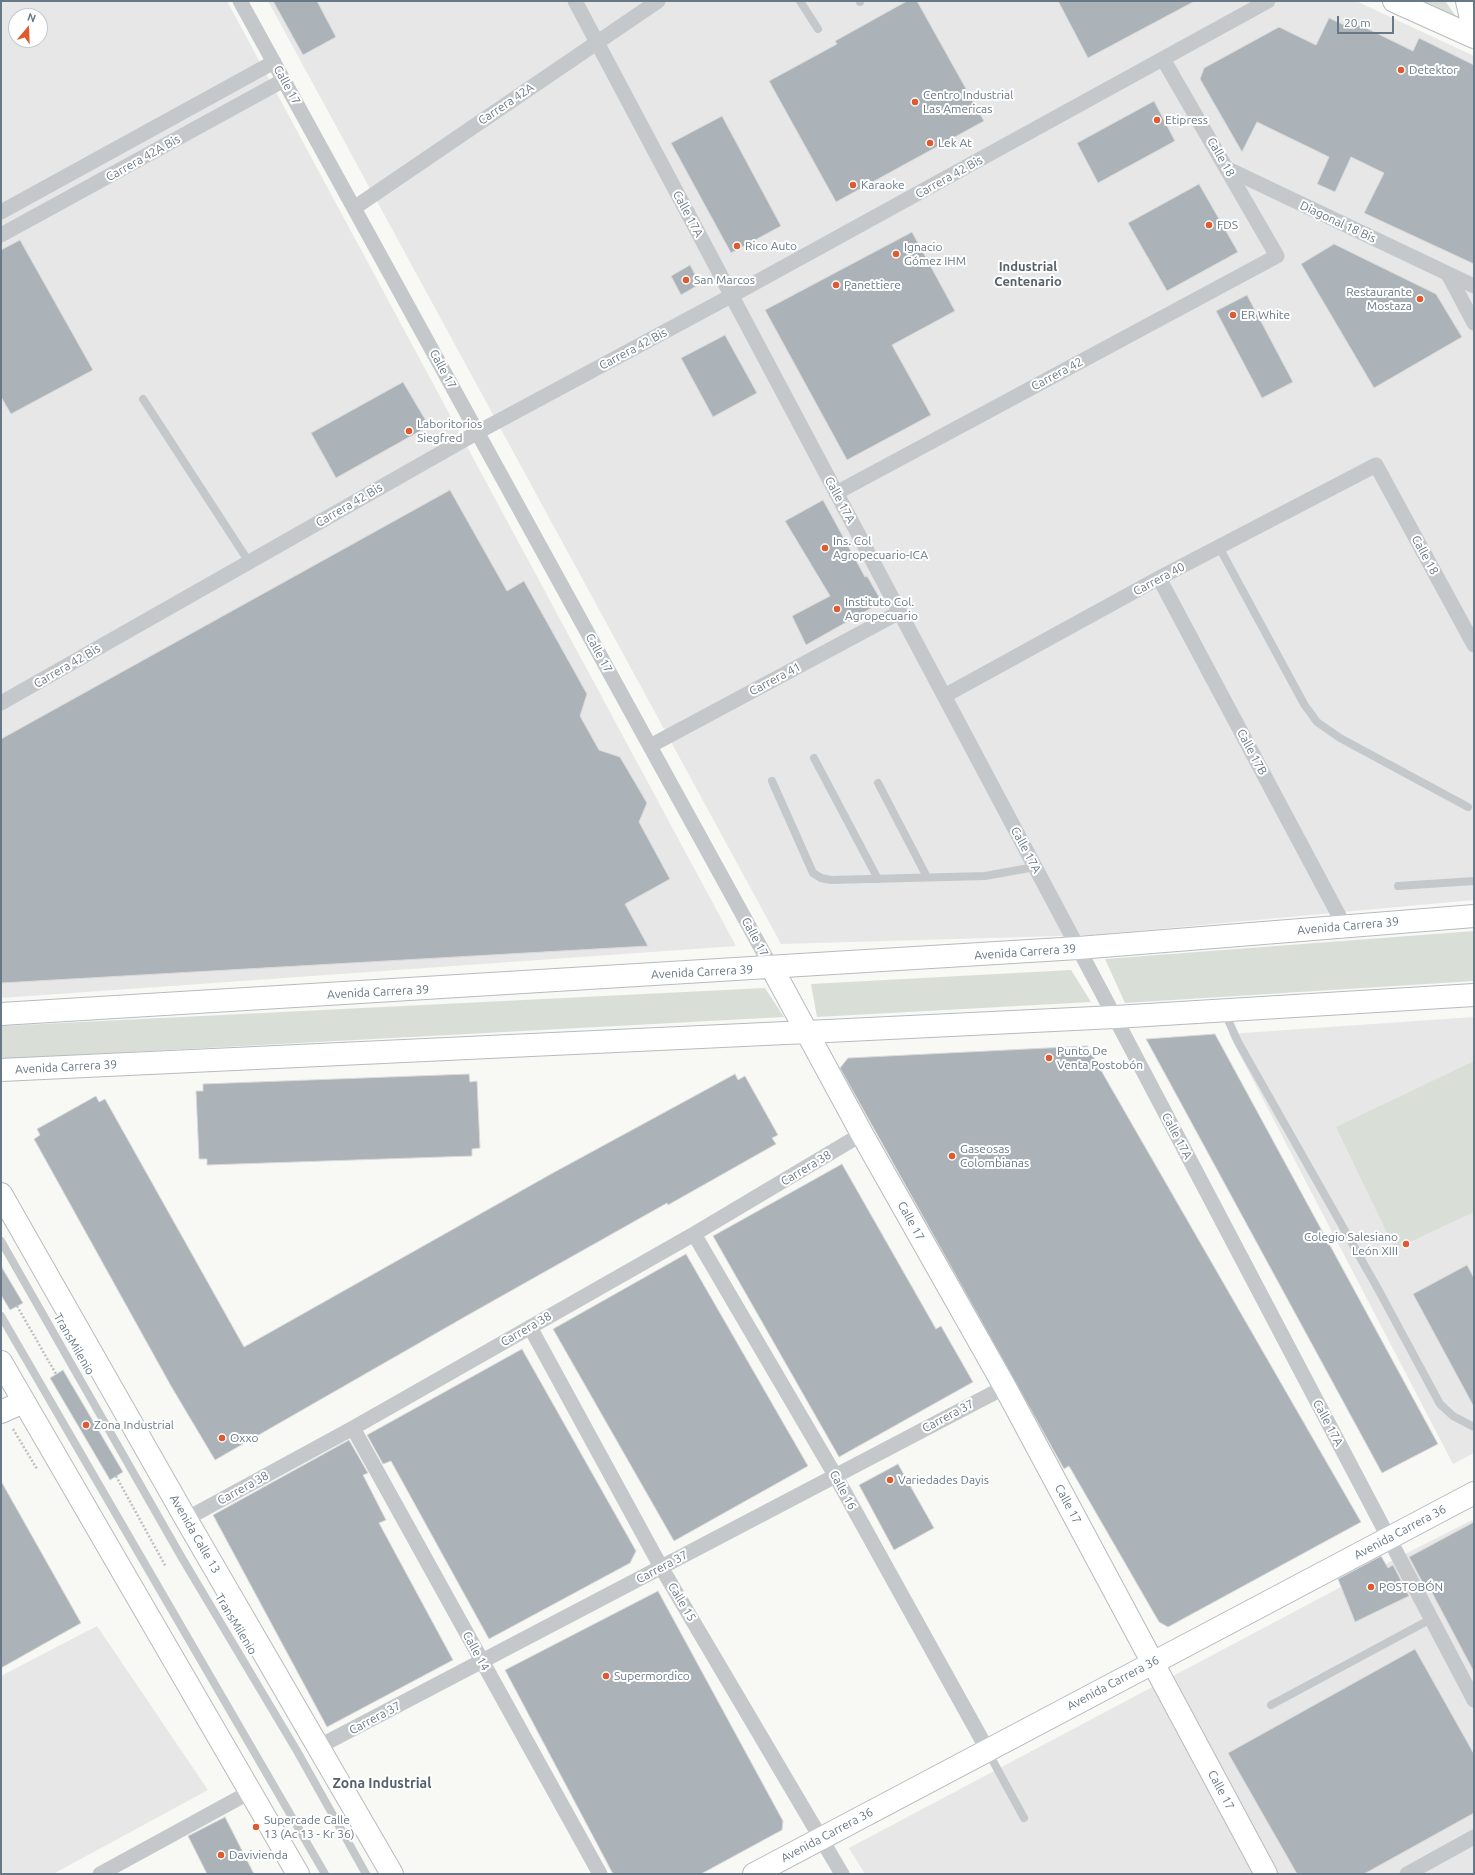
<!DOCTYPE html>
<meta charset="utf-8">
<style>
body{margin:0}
#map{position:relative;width:1475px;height:1875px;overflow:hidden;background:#f8f8f5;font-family:Ubuntu,sans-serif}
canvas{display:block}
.frame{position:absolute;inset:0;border:2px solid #687886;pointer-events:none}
.north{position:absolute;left:8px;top:8px;width:40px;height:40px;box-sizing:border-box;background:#fff;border:1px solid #c3c9cf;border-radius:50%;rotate:19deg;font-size:11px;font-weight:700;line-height:16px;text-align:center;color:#687886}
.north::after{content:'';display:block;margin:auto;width:14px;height:18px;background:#df5a2e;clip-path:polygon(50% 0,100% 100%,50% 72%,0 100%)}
.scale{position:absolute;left:1337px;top:16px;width:57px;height:18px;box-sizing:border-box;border:2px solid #687886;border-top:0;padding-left:5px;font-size:12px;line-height:14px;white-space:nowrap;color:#687886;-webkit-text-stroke:3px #fff;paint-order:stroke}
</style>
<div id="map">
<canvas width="1475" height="1875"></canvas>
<div class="frame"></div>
<div class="north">N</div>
<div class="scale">20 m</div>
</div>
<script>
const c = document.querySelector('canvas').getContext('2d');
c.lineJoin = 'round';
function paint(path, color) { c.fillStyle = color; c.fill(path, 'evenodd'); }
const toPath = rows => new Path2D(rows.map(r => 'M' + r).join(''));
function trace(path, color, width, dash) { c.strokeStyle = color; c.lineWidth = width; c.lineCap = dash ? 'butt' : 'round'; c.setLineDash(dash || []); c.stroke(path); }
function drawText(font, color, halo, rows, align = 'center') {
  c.font = font + ' Ubuntu,sans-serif'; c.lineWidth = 4; c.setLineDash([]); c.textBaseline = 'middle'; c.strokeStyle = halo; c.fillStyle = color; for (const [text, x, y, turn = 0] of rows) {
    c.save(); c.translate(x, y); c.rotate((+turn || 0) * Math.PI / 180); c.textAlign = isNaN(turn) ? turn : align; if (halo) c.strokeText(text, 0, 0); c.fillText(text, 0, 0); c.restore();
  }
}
paint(toPath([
 [1,1,227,1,736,946,1,998],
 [16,16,40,16,40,40,16,40],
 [268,1,1356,1,1474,56,1474,900,1093,935,781,944],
 [1474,1017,1474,1453,1453,1464,1229,1034],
 [1474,1519,1474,1874,865,1874,849,1848,1354,1580],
 [97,1626,208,1790,53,1874,1,1874,1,1676]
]), '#e6e7e6');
paint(toPath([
 [1411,1,1445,1,1463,26],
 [1474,931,1474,981,1125,1003,1105,959],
 [1071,970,1091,1002,817,1017,811,984],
 [765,988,784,1017,1,1059,1,1026],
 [1474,1061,1474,1212,1395,1249,1336,1127]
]), '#d9dfd6');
const building = toPath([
 [273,1,317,1,336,37,303,55,273,1],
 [907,1,917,1,984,121,836,202,769,81,837,44,835,41,907,1],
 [1058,1,1195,1,1088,58,1058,1],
 [1329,18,1353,29,1360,25,1413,51,1419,38,1474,65,1474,264,1364,213,1384,173,1351,157,1335,192,1317,184,1329,157,1257,122,1242,152,1200,79,1204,68,1279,27,1316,45,1329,18],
 [1154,101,1175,141,1098,183,1077,143,1154,101],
 [722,116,781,226,731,253,671,143,722,116],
 [1199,184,1238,252,1167,291,1128,223,1199,184],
 [912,232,955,311,892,345,931,415,847,460,765,310,912,232],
 [20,240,93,370,11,414,1,397,1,250,20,240],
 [1334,244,1436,294,1462,337,1374,388,1301,264,1334,244],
 [690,265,700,284,681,295,671,276,690,265],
 [1247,295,1293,382,1262,398,1216,311,1247,295],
 [725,335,757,393,713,417,681,358,725,335],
 [403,382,429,426,336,478,311,433,403,382],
 [450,490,507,591,524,581,587,694,580,716,599,750,620,757,647,803,639,822,670,879,625,904,648,946,1,983,1,739,450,490],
 [823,500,865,577,867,576,882,602,806,645,792,616,830,596,785,521,823,500],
 [1215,1034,1438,1444,1382,1473,1146,1039,1215,1034],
 [1087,1046,1361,1522,1168,1627,1159,1622,1069,1466,1064,1469,840,1068,848,1058,1087,1046],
 [469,1074,470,1082,477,1081,480,1148,472,1149,472,1156,207,1165,207,1159,199,1159,196,1091,203,1091,203,1084,469,1074],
 [735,1074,738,1080,745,1076,778,1135,772,1138,776,1144,668,1205,667,1203,468,1315,215,1460,171,1386,34,1139,40,1135,37,1129,96,1096,99,1102,105,1099,244,1347,551,1174,735,1074],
 [842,1164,936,1329,941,1326,973,1382,839,1457,713,1236,842,1164],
 [686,1254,808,1466,674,1541,553,1329,686,1254],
 [1467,1265,1474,1278,1474,1407,1413,1294,1467,1265],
 [1,1266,23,1303,10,1310,1,1295,1,1266],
 [522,1349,636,1551,630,1563,489,1639,391,1461,383,1464,367,1435,522,1349],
 [63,1370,123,1472,110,1480,50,1378,63,1370],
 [349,1440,368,1473,363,1475,386,1520,379,1523,453,1660,327,1727,213,1515,349,1440],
 [898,1464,934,1528,894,1550,859,1485,898,1464],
 [1,1481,81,1623,1,1668,1,1481],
 [1474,1522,1474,1672,1429,1587,1426,1589,1409,1557,1474,1522],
 [1381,1556,1388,1568,1393,1565,1409,1596,1355,1622,1338,1579,1381,1556],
 [658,1591,783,1821,782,1830,701,1874,613,1874,505,1670,658,1591],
 [1415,1649,1474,1754,1474,1813,1364,1874,1297,1874,1228,1753,1415,1649],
 [225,1817,254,1874,207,1874,188,1836,225,1817]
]);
paint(building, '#abb3b8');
trace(building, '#dadad8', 1);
const secondary = toPath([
 [772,968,862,1134,1005,1387,1266,1874],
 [1,1014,1078,948,1474,916],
 [1,1070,807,1032,1115,1017,1474,995],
 [1,1412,23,1402],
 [754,1874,1474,1493]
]);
const primary = toPath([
 [1,1194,186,1519,392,1874],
 [1,1362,298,1874]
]);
const highway = toPath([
 [1394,1,1474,37],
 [1467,1,1474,32]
]);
trace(secondary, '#b6bbc0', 24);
trace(primary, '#b7bbbf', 24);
trace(highway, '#b7babd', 24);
trace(toPath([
 [17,1306,56,1374],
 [13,1429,37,1469],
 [116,1476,166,1567]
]), '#bec0c2', 2.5, [2, 2]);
trace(toPath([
 [800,1,818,29],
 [860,1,860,2],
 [143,399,249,562],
 [1219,547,1304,704,1317,722,1340,738,1468,807],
 [814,758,878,879],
 [772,781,813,873,821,878,831,880,985,876,1035,867],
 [878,783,927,877],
 [1398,886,1474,881],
 [1225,1013,1238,1042,1378,1289,1440,1404,1453,1416,1474,1427],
 [1,1241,182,1558,297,1751,366,1874],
 [1,1316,325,1874],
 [1271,1705,1431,1619],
 [988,1752,1024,1818]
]), '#c4c8cb', 8);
trace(toPath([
 [240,1,772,968],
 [575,1,1101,991,1474,1700],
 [1228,169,1474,286],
 [354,208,658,1],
 [1,212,274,62],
 [1,235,284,80],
 [1448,274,1474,323],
 [836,493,1277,256,1163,59],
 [1159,578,1345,927],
 [944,696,1159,578,1376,465,1474,645],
 [1,703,478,432,731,296,1268,1],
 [650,746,900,612],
 [694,1234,835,1475,987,1749],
 [530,1327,661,1567,842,1874],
 [353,1428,600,1874],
 [186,1519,353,1428,694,1234,862,1134],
 [318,1747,1005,1387],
 [100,1874,250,1792],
 [1407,1874,1474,1837]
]), '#c4c8cb', 15);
trace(secondary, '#fff', 22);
trace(primary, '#fff', 22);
trace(highway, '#fff', 22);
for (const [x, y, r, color] of [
 [1401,70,4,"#df5a2e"],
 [915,102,4,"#df5a2e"],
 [1157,120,4,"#df5a2e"],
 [930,143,4,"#df5a2e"],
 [853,185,4,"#df5a2e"],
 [1209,225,4,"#df5a2e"],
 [737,246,4,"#df5a2e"],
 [896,254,4,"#df5a2e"],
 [686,280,4,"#df5a2e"],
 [836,285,4,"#df5a2e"],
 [1420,299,4,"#df5a2e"],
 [1233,315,4,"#df5a2e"],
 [409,431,4,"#df5a2e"],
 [825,548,4,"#df5a2e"],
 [837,609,4,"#df5a2e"],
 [1049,1058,4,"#df5a2e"],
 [952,1156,4,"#df5a2e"],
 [1406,1244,4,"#df5a2e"],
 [86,1425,4,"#df5a2e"],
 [222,1438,4,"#df5a2e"],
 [890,1480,4,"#df5a2e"],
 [1371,1587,4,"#df5a2e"],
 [606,1676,4,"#df5a2e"],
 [256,1827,4,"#df5a2e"],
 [221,1855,4,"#df5a2e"]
]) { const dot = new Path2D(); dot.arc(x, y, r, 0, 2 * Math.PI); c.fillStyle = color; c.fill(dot); trace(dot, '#fff', 1.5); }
drawText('12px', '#687886', '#fff', [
 ["Detektor",1409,70],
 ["Centro Industrial",923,95],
 ["Las Americas",923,109],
 ["Etipress",1165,120],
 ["Lek At",938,143],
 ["Karaoke",861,185],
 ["FDS",1217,225],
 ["Rico Auto",745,246],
 ["Ignacio",904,247],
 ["Gómez IHM",904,261],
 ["San Marcos",694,280],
 ["Panettiere",844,285],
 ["Restaurante",1412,292,"right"],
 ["Mostaza",1412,306,"right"],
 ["ER White",1241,315],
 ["Laboritorios",417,424],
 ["Siegfred",417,438],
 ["Ins. Col",833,541],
 ["Agropecuario-ICA",833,555],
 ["Instituto Col.",845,602],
 ["Agropecuario",845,616],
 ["Punto De",1057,1051],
 ["Venta Postobón",1057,1065],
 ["Gaseosas",960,1149],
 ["Colombianas",960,1163],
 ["Colegio Salesiano",1398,1237,"right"],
 ["León XIII",1398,1251,"right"],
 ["Zona Industrial",94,1425],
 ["Oxxo",230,1438],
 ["Variedades Dayis",898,1480],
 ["POSTOBÓN",1379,1587],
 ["Supermordico",614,1676],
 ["Supercade Calle",264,1820],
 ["13 (Ac 13 - Kr 36)",264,1834],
 ["Davivienda",229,1855]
], 'left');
drawText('12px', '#687886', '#fff', [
 ["Calle 17",287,85,61],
 ["Carrera 42A",506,104,-34],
 ["Calle 18",1221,157,60],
 ["Carrera 42A Bis",143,158,-29],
 ["Carrera 42 Bis",949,177,-29],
 ["Calle 17A",688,214,62],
 ["Diagonal 18 Bis",1338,222,25],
 ["Carrera 42 Bis",633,349,-28],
 ["Calle 17",443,369,61],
 ["Carrera 42",1057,374,-28],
 ["Calle 17A",840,500,62],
 ["Carrera 42 Bis",349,505,-30],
 ["Calle 18",1425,555,61],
 ["Carrera 40",1159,579,-28],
 ["Calle 17",599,653,61],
 ["Carrera 42 Bis",67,666,-30],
 ["Carrera 41",775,679,-28],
 ["Calle 17B",1252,752,62],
 ["Calle 17A",1026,850,62],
 ["Avenida Carrera 39",1348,926,-5],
 ["Calle 17",755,937,61],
 ["Avenida Carrera 39",1025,952,-4],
 ["Avenida Carrera 39",702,972,-3],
 ["Avenida Carrera 39",378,992,-3],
 ["Avenida Carrera 39",66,1067,-3],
 ["Calle 17A",1177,1136,62],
 ["Carrera 38",806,1168,-31],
 ["Calle 17",911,1221,61],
 ["Carrera 38",526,1329,-30],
 ["TransMilenio",74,1344,60],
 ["Carrera 37",948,1416,-28],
 ["Calle 17A",1328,1423,62],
 ["Carrera 38",243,1488,-29],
 ["Calle 16",843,1490,61],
 ["Calle 17",1068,1504,62],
 ["Avenida Carrera 36",1400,1532,-28],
 ["Avenida Calle 13",195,1534,60],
 ["Carrera 37",662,1567,-28],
 ["Calle 15",682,1602,59],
 ["TransMilenio",236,1624,59],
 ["Calle 14",476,1651,61],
 ["Avenida Carrera 36",1113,1683,-28],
 ["Carrera 37",375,1718,-28],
 ["Calle 17",1221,1790,62],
 ["Avenida Carrera 36",827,1835,-28]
]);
drawText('bold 13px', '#55616b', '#fff', [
 ["Industrial",1028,267],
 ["Centenario",1028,282]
]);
drawText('bold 14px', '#55616b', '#fff', [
 ["Zona Industrial",382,1783]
]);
</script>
